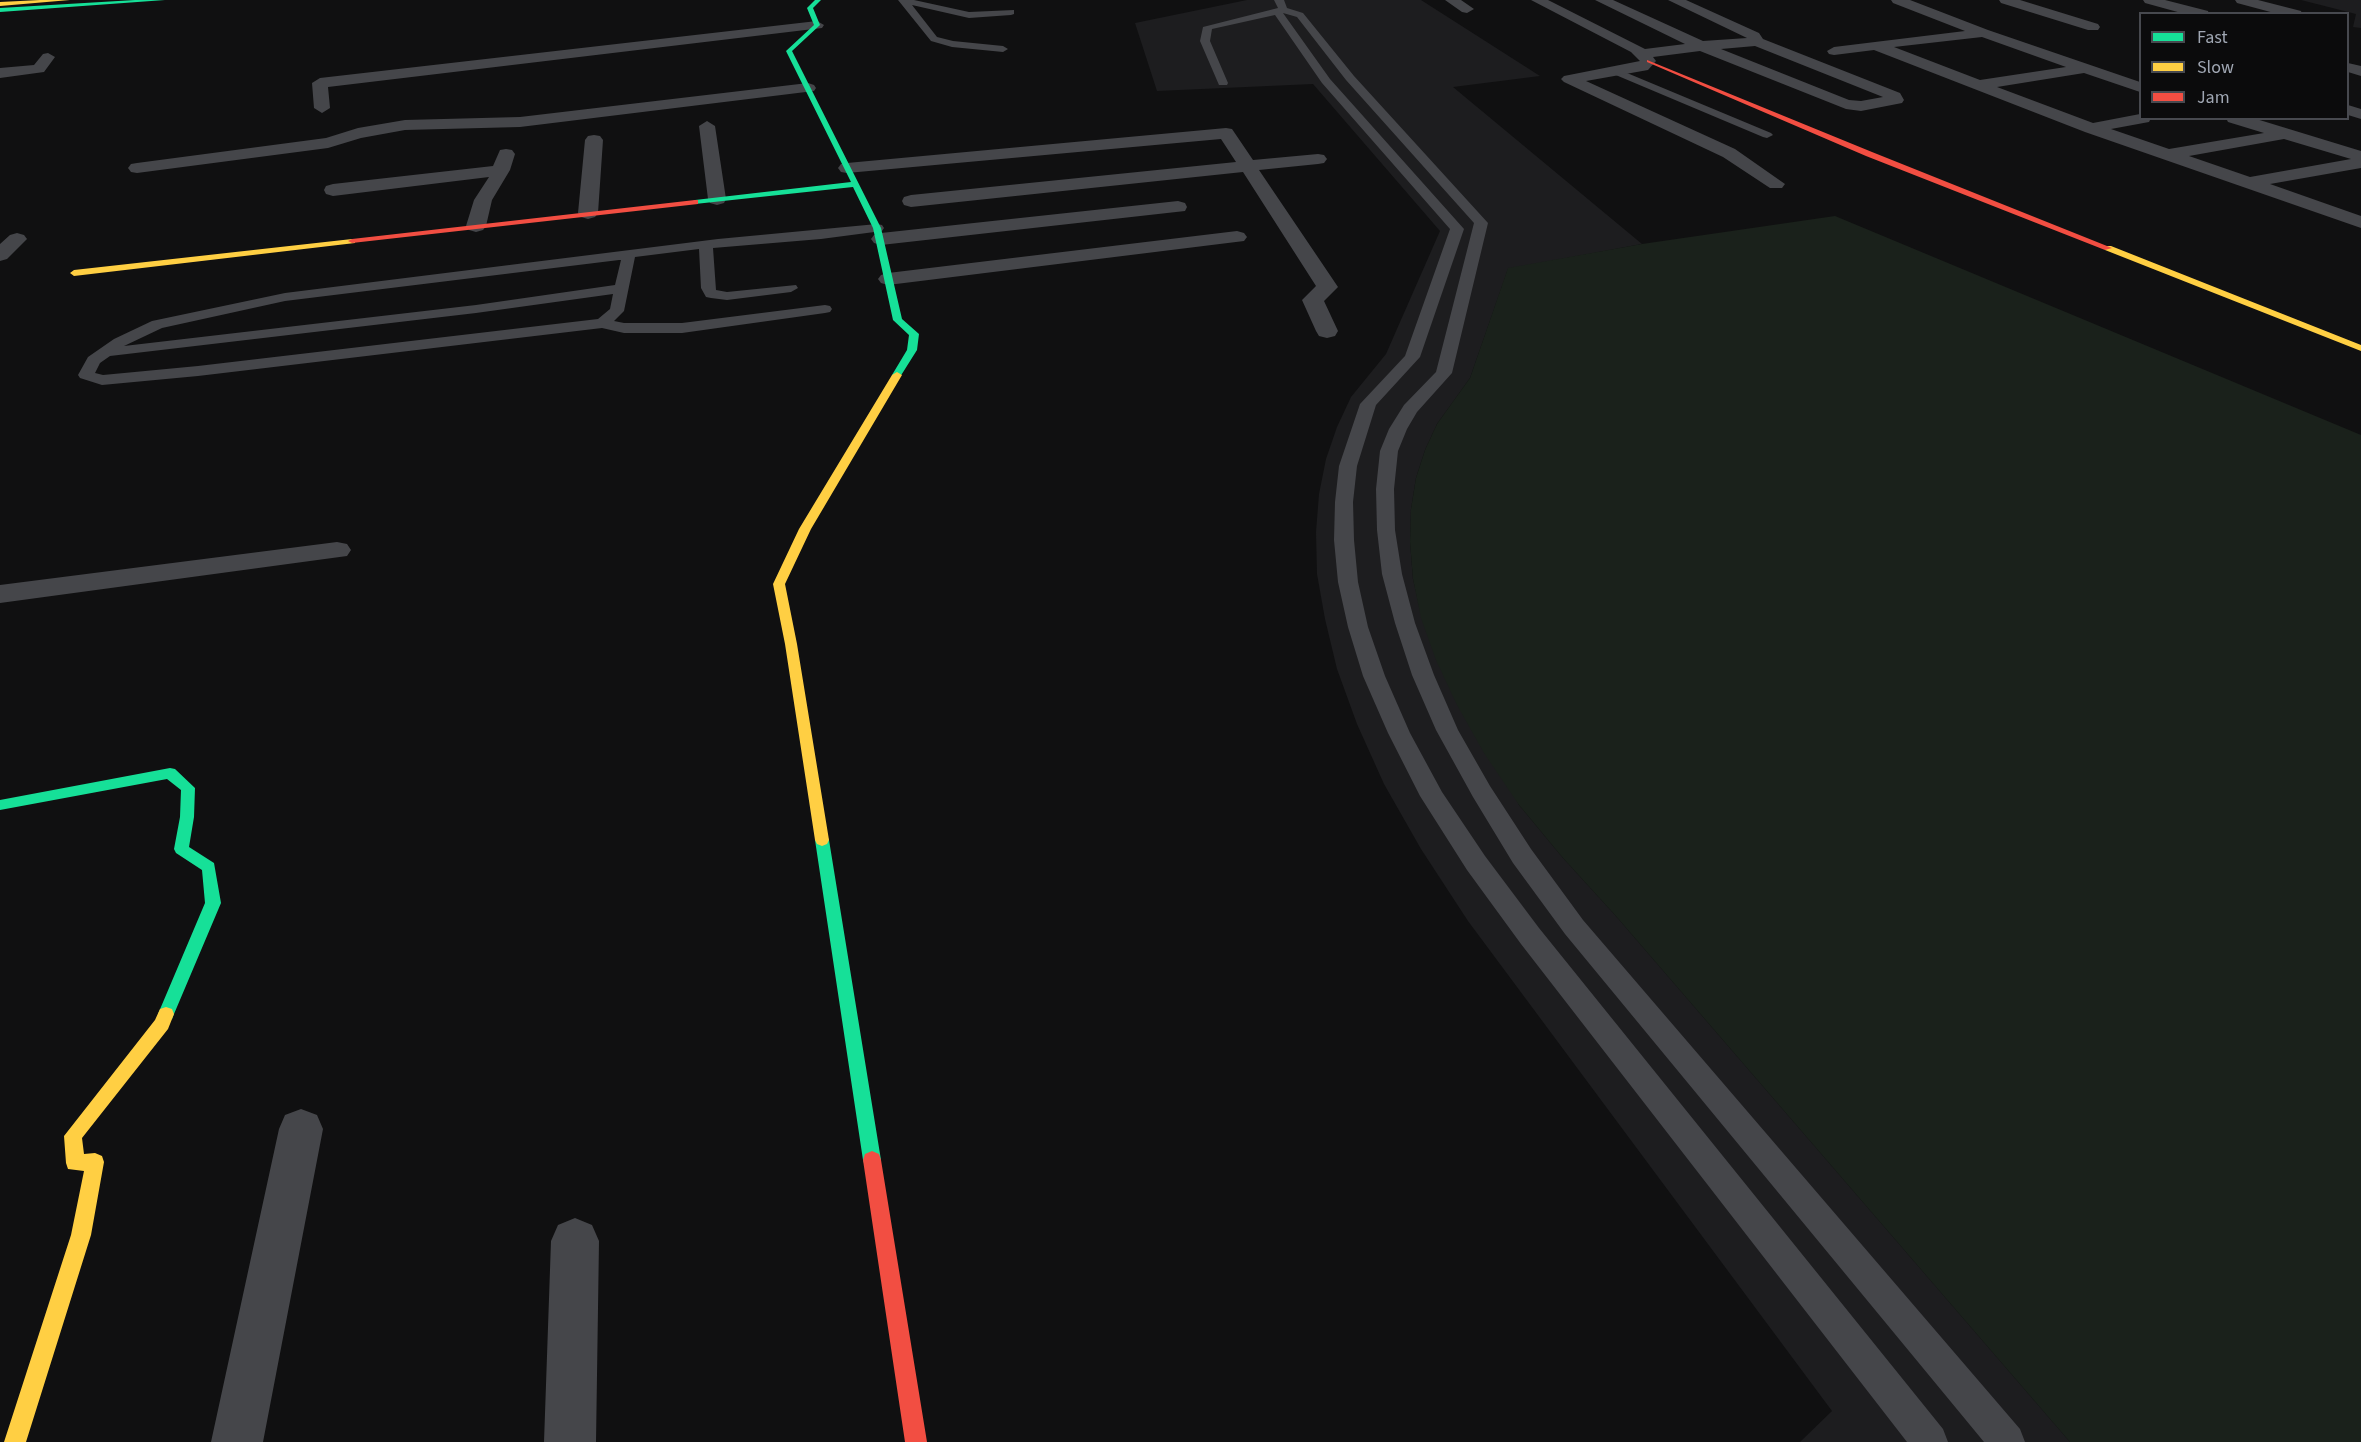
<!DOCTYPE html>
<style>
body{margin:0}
#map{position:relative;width:2361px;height:1442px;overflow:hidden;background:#101011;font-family:"Source Sans 3",sans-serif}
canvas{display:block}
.legend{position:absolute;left:2139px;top:12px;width:210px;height:108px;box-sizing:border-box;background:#0b0b0c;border:2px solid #47494f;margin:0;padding:8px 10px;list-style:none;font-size:18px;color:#a0a7b3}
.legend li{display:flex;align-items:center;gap:12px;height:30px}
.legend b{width:30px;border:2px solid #47494f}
</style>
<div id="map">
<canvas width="2361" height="1442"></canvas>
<ul class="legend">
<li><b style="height:8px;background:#16e098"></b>Fast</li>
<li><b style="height:8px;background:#ffcf43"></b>Slow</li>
<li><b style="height:8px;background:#f24e42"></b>Jam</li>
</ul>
</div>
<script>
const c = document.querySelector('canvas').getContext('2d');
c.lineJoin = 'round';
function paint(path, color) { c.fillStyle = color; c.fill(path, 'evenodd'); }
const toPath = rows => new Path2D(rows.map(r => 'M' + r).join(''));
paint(toPath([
 [1247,0,1421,0,1540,76,1453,87,1642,244,1508,269,1470,378,1437,424,1425,450,1416,478,1411,509,1410,542,1413,579,1422,618,1519,805,1563,858,1615,915,2070,1442,1800,1442,1832,1411,1468,921,1421,849,1384,784,1357,724,1337,669,1325,619,1317,574,1316,532,1319,494,1326,459,1337,427,1351,397,1386,354,1440,231,1313,84,1157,91,1135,23],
 [2301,0,2361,0,2361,28,2353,27,2356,14]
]), '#1d1d1f');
paint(toPath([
 [1835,216,2361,435,2361,1442,2070,1442,1615,915,1563,858,1519,805,1484,753,1457,705,1436,660,1421,618,1413,579,1410,542,1411,509,1416,478,1425,450,1437,424,1470,378,1508,268,1642,244]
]), '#1a211b');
paint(toPath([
 [898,0,914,0,969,12,1014,10,1014,14,1011,15,969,18,912,5,937,37,953,41,1003,46,1008,49,1003,52,952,47,931,41,898,0],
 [1274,0,1284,0,1287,8,1303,13,1354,76,1488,223,1452,373,1417,412,1407,429,1398,451,1394,489,1395,530,1402,574,1415,623,1434,675,1458,730,1490,786,1531,849,1583,920,2020,1429,2025,1442,1984,1442,1565,934,1513,863,1473,797,1436,730,1412,675,1395,623,1382,574,1377,530,1376,489,1380,451,1389,429,1404,405,1436,372,1474,223,1346,80,1297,17,1283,13,1330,79,1464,229,1420,357,1376,405,1357,466,1353,502,1354,540,1358,582,1368,627,1385,676,1410,733,1442,792,1485,856,1539,928,1943,1429,1948,1442,1907,1442,1521,944,1467,870,1420,796,1388,733,1363,676,1348,627,1338,582,1334,540,1335,502,1339,466,1360,404,1405,356,1450,229,1322,83,1275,15,1212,29,1210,41,1228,83,1227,85,1219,85,1200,41,1203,27,1278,8,1274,0],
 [1615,68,1771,133,1773,135,1767,138,1763,137,1611,73,1610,71,1615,68],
 [877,224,882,225,884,228,882,231,821,239,713,248,716,290,727,292,796,285,798,288,791,292,727,300,711,298,706,297,701,288,699,249,635,257,624,311,614,321,624,323,682,323,825,305,830,306,832,309,830,312,825,313,682,333,624,333,602,328,198,376,102,385,80,378,78,375,88,357,114,339,152,321,285,293,718,239,877,224],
 [619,260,621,260,615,285,476,305,124,346,162,328,285,301,619,260],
 [613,294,610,309,598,319,198,366,103,375,95,373,100,363,110,356,476,313,613,294]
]), '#45464a');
paint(toPath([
 [1445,0,1461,0,1474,9,1467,13,1462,12,1445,0],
 [1531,0,1548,0,1645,49,1685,44,1595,0,1613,0,1703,41,1747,38,1668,0,1686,0,1759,33,1763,39,1900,93,1904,100,1902,103,1861,111,1846,109,1700,51,1653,57,1656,61,1648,70,1586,81,1735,149,1785,184,1782,188,1770,188,1723,157,1564,82,1561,79,1564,76,1640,61,1631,52,1531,0],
 [1755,46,1883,97,1861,101,1849,100,1721,49,1755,46],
 [1891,0,1910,0,1988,30,2140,82,2140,92,2084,73,1997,87,2093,123,2140,114,2140,118,2151,118,2149,122,2111,129,2169,149,2264,133,2228,122,2226,118,2253,118,2361,151,2361,168,2270,184,2361,216,2361,228,2085,132,1874,50,1834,55,1829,54,1827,51,1834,47,1965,31,1893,3,1891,0],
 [1982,37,2066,67,1980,80,1894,47,1982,37],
 [2284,139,2351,159,2250,177,2189,156,2284,139],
 [1999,0,2020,0,2098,24,2100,27,2098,30,2088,30,2001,3,1999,0],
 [2143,0,2165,0,2208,11,2209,14,2185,14,2145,3,2143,0],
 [2235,0,2258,0,2301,11,2302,14,2278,14,2237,3,2235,0],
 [817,21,824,25,822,28,328,87,330,108,322,113,314,108,312,83,320,78,817,21],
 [48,53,55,57,44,72,0,78,0,68,34,65,43,54,48,53],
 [2348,63,2361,66,2361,76,2348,72,2348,63],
 [808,83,814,85,816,88,814,91,520,127,405,130,361,138,328,148,137,173,131,172,128,168,131,164,137,163,326,138,358,128,405,120,520,117,808,83],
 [2348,105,2361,109,2361,119,2348,115,2348,105],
 [707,121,715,126,726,199,724,203,717,205,710,203,708,199,699,126,707,121],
 [1226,128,1232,129,1253,160,1318,154,1324,155,1327,159,1324,163,1318,164,1259,170,1338,287,1324,301,1338,331,1335,336,1327,338,1319,336,1316,331,1302,300,1316,286,1243,172,911,207,904,205,902,201,904,197,911,195,1236,162,1221,139,847,173,841,172,838,168,841,164,847,163,1226,128],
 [594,135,600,136,603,140,598,213,595,217,588,219,581,217,578,213,585,140,588,136,594,135],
 [506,149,512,150,515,154,510,170,492,200,486,226,483,230,476,232,469,230,466,226,474,200,489,177,333,196,326,194,324,190,326,186,333,184,493,166,500,150,506,149],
 [1178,201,1185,203,1187,207,1185,211,881,245,874,243,871,239,874,235,881,233,1178,201],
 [1237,231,1244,233,1247,237,1244,241,888,285,881,283,878,279,881,275,888,273,1237,231],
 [17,233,24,235,27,239,7,259,0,261,0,244,10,235,17,233],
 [337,542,347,544,351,550,347,556,0,603,0,585,337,542],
 [301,1109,317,1115,323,1129,263,1442,211,1442,279,1129,285,1115,301,1109],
 [575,1218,592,1225,599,1241,596,1442,544,1442,551,1241,558,1225,575,1218]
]), '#45464a');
paint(toPath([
 [135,0,165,0,0,12,0,8,135,0],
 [815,0,821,0,813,8,820,25,792,51,881,228,902,319,919,334,917,350,900,377,897,378,892,375,907,350,909,335,893,320,873,228,853,187,695,204,691,202,695,200,851,182,786,51,814,25,807,8,815,0],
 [170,768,175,769,195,788,194,817,189,847,214,863,221,903,174,1014,172,1019,166,1021,160,1019,158,1014,205,903,202,870,176,853,174,849,180,817,181,790,167,779,0,810,0,800,170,768],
 [822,834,827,836,829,840,881,1160,879,1166,872,1169,865,1166,863,1160,815,840,817,836,822,834]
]), '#16e098');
paint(toPath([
 [40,0,70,0,0,6,0,2,40,0],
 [352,239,355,239,355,243,74,276,70,273,74,270,352,239],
 [2105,246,2111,246,2361,345,2361,351,2105,250,2105,246],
 [897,372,902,375,811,529,785,584,797,644,829,840,827,844,822,846,817,844,815,840,785,644,773,584,799,529,892,375,897,372],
 [166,1007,172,1009,174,1014,168,1029,82,1138,84,1154,95,1153,102,1156,104,1162,91,1235,26,1442,4,1442,71,1235,84,1171,68,1169,66,1163,64,1136,155,1020,160,1009,166,1007]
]), '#ffcf43');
paint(toPath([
 [1647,60,1872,152,2112,248,2105,250,1866,156,1647,62,1647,60],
 [695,200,698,200,698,204,352,243,348,241,352,239,695,200],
 [872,1151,879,1154,881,1160,927,1442,905,1442,863,1160,865,1154,872,1151]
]), '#f24e42');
</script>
